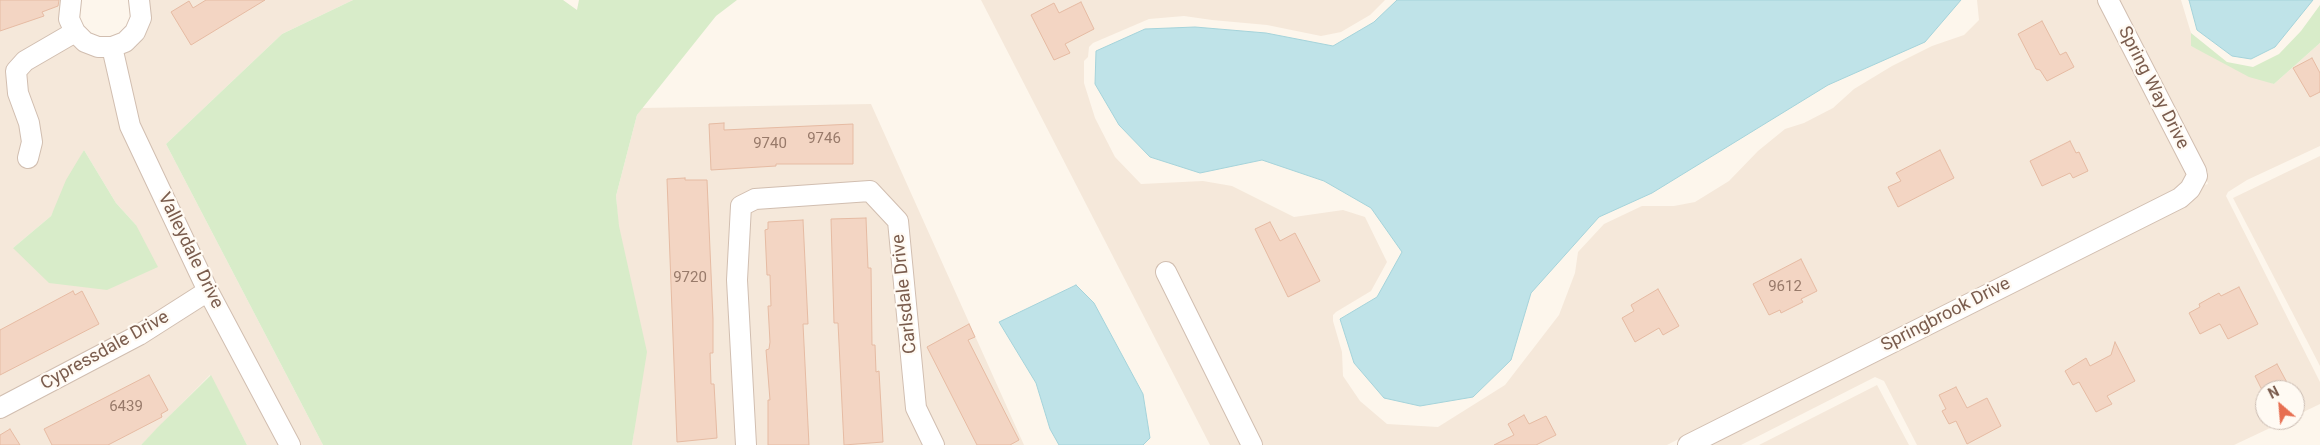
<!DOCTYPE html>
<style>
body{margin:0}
#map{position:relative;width:2320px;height:445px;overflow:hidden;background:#fdf6ec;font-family:Roboto,sans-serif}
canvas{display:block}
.north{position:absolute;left:2255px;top:380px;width:50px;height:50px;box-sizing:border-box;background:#fffaf3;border:1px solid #cabbb1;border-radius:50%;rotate:333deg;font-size:14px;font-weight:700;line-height:20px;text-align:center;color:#7a5c4d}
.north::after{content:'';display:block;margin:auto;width:18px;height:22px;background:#e76f51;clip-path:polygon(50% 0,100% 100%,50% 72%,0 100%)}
</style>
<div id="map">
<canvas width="2320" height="445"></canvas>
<div class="north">N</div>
</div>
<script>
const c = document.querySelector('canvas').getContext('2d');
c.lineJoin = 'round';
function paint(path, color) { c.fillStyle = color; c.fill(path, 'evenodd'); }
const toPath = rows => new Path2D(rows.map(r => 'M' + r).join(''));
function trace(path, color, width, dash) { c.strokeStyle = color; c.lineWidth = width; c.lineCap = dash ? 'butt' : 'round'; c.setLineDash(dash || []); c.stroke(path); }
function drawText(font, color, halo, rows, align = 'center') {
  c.font = font + ' Roboto,sans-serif'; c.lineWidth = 4.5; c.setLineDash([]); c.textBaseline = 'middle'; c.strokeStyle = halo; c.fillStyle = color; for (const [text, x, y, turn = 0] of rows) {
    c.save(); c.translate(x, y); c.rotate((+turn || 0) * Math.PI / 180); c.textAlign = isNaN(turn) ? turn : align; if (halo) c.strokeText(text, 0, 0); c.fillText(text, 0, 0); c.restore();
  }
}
paint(toPath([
 [0,0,62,0,60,18,105,57,197,287,138,326,148,342,206,305,281,445,247,445,210,375,141,445,0,445],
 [84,150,116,203,136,225,13,248,51,216],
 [148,0,353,0,282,34,166,144,323,445,300,445,216,287,138,123,123,53,149,23],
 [981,0,1385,0,1370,15,1341,32,1321,36,1267,25,1212,20,1184,16,1149,19,1093,43,1089,47,1088,57,1084,61,1084,83,1095,118,1115,157,1141,184,1203,181,1232,186,1294,217,1343,210,1365,217,1387,262,1371,291,1336,312,1333,315,1333,321,1342,352,1343,376,1360,401,1387,424,1438,427,1505,385,1559,315,1575,273,1578,252,1604,224,1642,206,1674,206,1695,202,1729,181,1758,151,1785,129,1804,123,1833,108,1854,89,1892,66,1932,46,1964,35,1979,20,1977,0,2098,0,2188,174,2184,182,2175,189,1667,445,1210,445],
 [2118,0,2181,0,2191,33,2191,46,2274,84,2320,43,2320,146,2247,180,2228,192,2226,196,2320,382,2320,404,2295,416,2295,390,2265,390,2265,420,2287,420,2234,445,1917,445,1884,381,1875,377,1741,445,1710,445,2184,206,2196,197,2204,185,2208,184,2206,178,2208,172,2204,170],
 [871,104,1024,445,632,445,634,432,616,196,637,115,642,108],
 [2320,156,2320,366,2233,198],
 [1877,385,1909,445,1759,445]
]), '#f5e8da');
paint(toPath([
 [353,0,563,0,577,10,579,0,737,0,716,16,637,115,616,196,619,226,647,352,632,445,323,445,166,144,282,34],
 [2320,5,2320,43,2274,84,2249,77,2191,46,2191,33,2227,62,2253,67,2279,54,2301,31],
 [84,150,116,203,136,225,158,267,107,290,49,283,13,248,51,216,66,180],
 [211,375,247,445,141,445,158,427]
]), '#d8ecc9');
const water = toPath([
 [1397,0,1961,0,1925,42,1828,85,1652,193,1599,217,1531,293,1511,360,1473,397,1420,406,1384,398,1354,363,1340,319,1377,297,1402,252,1371,208,1324,181,1262,160,1200,173,1150,157,1119,125,1095,84,1096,51,1145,29,1195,27,1266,33,1333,46,1374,22,1397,0],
 [2189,0,2313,0,2275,47,2251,59,2232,56,2197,30,2189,0],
 [1076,285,1094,303,1143,394,1150,438,1143,445,1059,445,1050,429,1036,383,999,322,1076,285]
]);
paint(water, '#bfe3e8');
trace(water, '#a5d3da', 1);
const building = toPath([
 [0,0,59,0,58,6,42,12,44,16,0,31,0,0],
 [206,0,265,0,191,45,171,12,189,1,193,8,206,0],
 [1081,2,1094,29,1065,44,1070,53,1054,60,1031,15,1054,3,1059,13,1081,2],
 [2042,21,2060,55,2066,52,2074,67,2047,81,2040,70,2036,69,2018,34,2042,21],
 [2312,58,2320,73,2320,92,2310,97,2293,68,2312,58],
 [724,123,724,130,853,124,853,164,776,164,776,166,711,170,709,124,724,123],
 [2070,141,2076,153,2079,152,2088,171,2073,178,2070,173,2042,186,2030,161,2070,141],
 [1940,150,1954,178,1898,207,1888,187,1901,181,1896,173,1940,150],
 [685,178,685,180,707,180,713,319,713,353,710,353,711,384,714,384,717,438,677,442,667,179,685,178],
 [866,218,868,268,871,268,872,345,875,345,876,372,879,371,883,442,844,445,838,323,834,323,831,219,866,218],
 [803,220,808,324,803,324,809,445,768,445,768,400,770,400,766,350,769,349,770,342,768,306,771,306,770,275,767,275,765,230,768,229,768,222,803,220],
 [1270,222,1280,241,1295,233,1320,281,1288,297,1255,229,1270,222],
 [1801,259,1817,291,1801,299,1803,302,1781,313,1780,310,1769,315,1753,284,1801,259],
 [2239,287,2258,324,2228,339,2220,324,2200,334,2189,313,2200,307,2199,304,2219,293,2221,296,2239,287],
 [1658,289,1679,326,1663,335,1659,328,1635,342,1622,318,1634,311,1631,305,1658,289],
 [73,291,75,295,82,291,99,324,0,375,0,330,73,291],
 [969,324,975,337,968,340,1019,440,1010,445,977,445,927,347,969,324],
 [2115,342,2135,381,2107,396,2112,404,2096,412,2079,382,2073,385,2065,371,2086,358,2090,366,2111,355,2115,342],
 [2277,364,2291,390,2262,390,2255,376,2277,364],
 [149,375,168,410,161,414,162,417,108,445,52,445,44,429,149,375],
 [1956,387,1967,408,1987,398,2001,426,1967,444,1956,421,1949,424,1942,411,1946,409,1939,395,1956,387],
 [1524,415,1529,424,1546,416,1556,435,1536,445,1494,445,1514,435,1508,424,1524,415],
 [10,429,20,445,0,445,0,435,10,429]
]);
paint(building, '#f3d5c3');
trace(building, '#e6bba3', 1);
const minor = toPath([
 [71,0,69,19,75,32,85,42,98,47,112,47,125,42,135,32,141,18,139,0],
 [112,47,130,126,208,291,290,445],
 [28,158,32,142,29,123,18,93,16,71,25,61,75,32],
 [1166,272,1252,445],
 [0,408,139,335,208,291],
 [746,445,737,280,741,206,755,199,870,191,898,221,916,408,934,445],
 [1688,445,2180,198,2190,189,2197,176,2196,171,2108,0]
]);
trace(minor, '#d1beb0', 22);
trace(minor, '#fff', 20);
drawText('15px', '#987a6a', null, [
 ["9746",824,139],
 ["9740",770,144],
 ["9720",690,278],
 ["9612",1785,287],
 ["6439",126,407]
]);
drawText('18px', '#7a5c4d', '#fffaf3', [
 ["Spring Way Drive",2153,88,63],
 ["Valleydale Drive",190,251,64],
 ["Carlsdale Drive",905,294,-96],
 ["Springbrook Drive",1946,315,-27],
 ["Cypressdale Drive",105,351,-29]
]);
</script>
